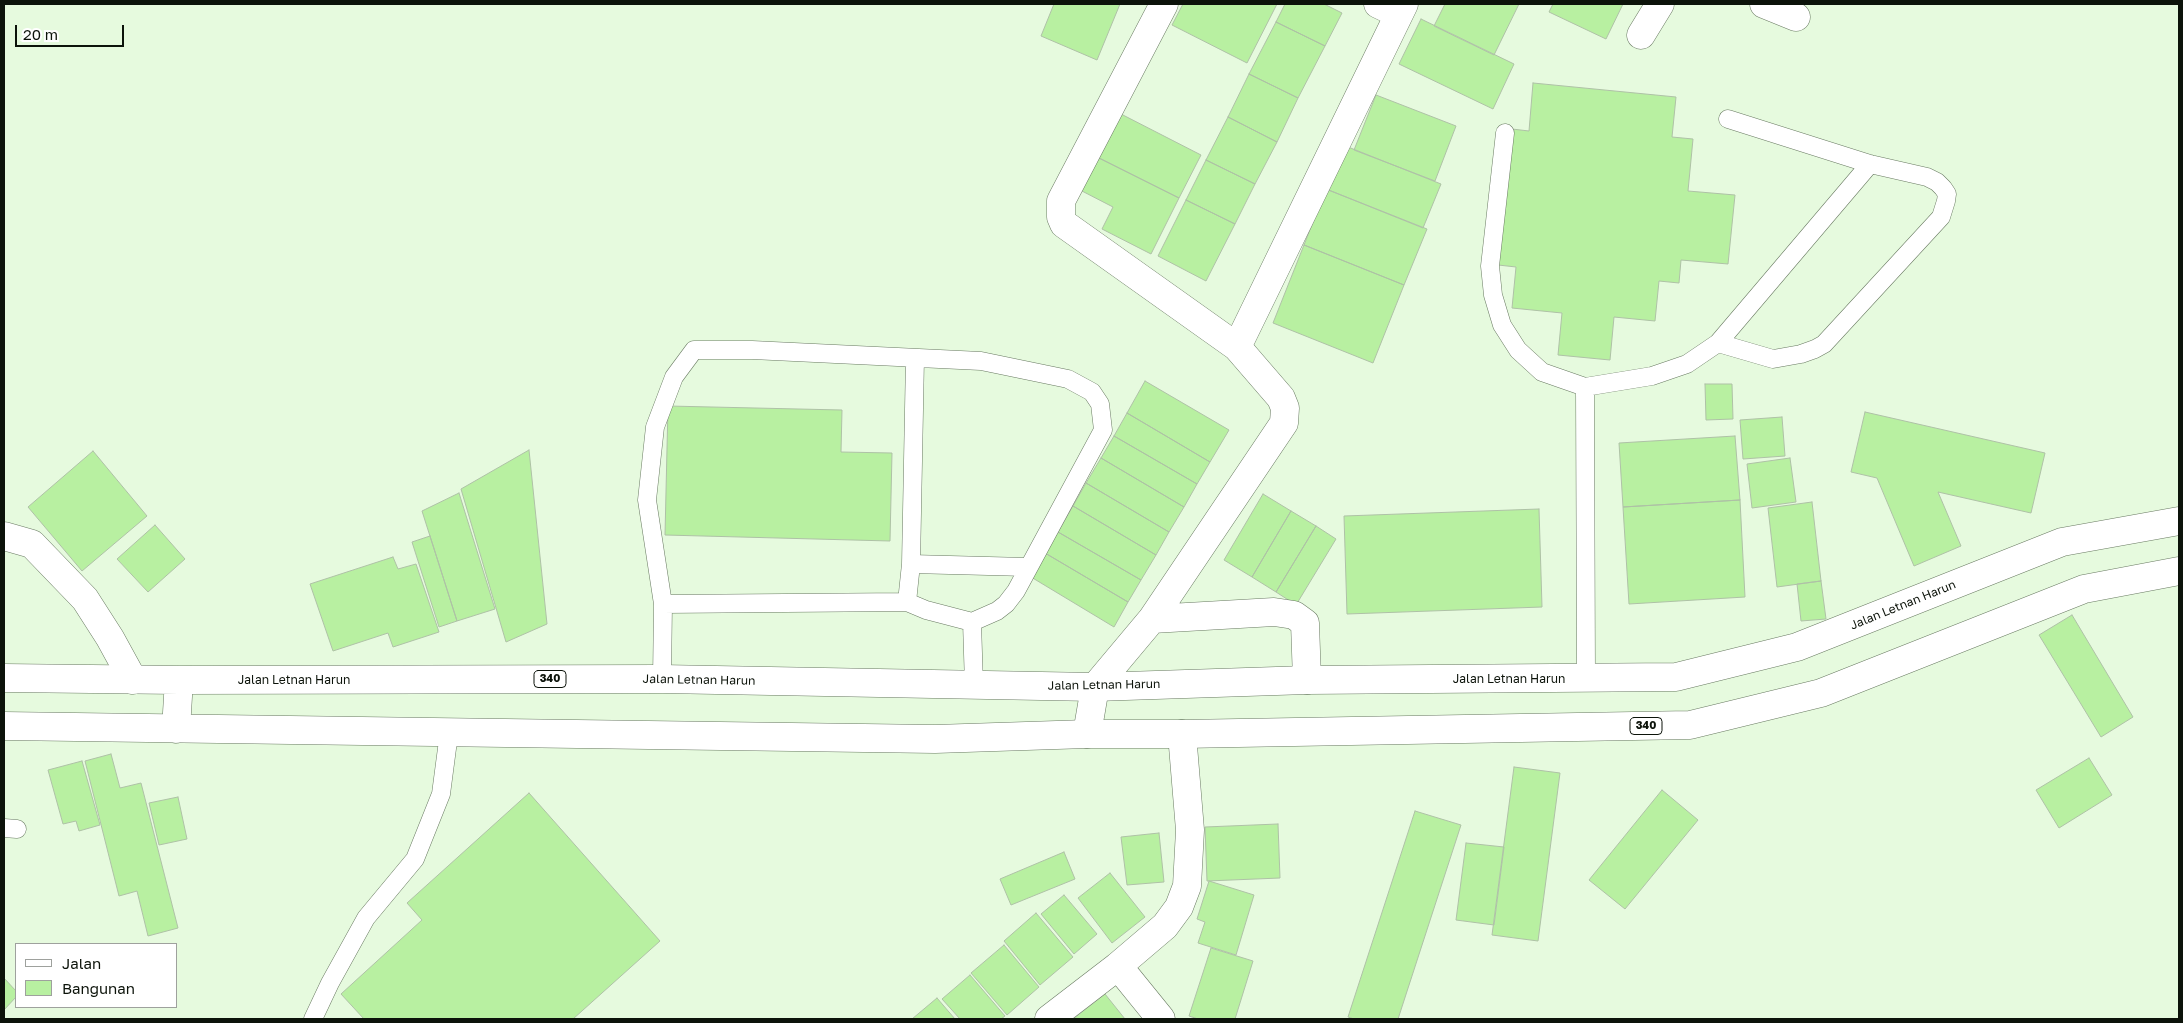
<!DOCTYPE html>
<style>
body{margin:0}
#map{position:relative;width:2183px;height:1023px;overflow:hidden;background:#e6fade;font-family:"Golos Text",sans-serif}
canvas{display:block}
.frame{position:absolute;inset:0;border:5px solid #0c130a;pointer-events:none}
.legend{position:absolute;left:15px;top:943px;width:162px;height:65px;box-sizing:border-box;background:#fff;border:1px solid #9ea19d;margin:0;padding:6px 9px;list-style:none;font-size:15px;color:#0c130a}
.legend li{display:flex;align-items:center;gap:10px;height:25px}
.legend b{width:25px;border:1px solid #9ea19d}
.scale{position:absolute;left:15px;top:25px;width:109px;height:22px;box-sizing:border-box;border:2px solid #0c130a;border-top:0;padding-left:6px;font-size:15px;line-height:18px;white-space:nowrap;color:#0c130a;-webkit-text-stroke:4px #fff;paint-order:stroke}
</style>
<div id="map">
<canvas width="2183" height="1023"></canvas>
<div class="frame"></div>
<ul class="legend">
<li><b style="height:6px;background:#fff"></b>Jalan</li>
<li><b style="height:14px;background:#b8f0a1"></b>Bangunan</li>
</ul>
<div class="scale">20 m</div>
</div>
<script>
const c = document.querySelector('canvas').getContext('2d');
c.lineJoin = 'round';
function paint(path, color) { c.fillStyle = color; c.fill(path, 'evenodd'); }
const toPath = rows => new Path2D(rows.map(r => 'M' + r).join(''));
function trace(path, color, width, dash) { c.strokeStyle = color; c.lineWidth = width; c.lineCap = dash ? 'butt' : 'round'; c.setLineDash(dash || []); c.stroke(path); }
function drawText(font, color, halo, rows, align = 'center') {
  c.font = font + ' "Golos Text",sans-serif'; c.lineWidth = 5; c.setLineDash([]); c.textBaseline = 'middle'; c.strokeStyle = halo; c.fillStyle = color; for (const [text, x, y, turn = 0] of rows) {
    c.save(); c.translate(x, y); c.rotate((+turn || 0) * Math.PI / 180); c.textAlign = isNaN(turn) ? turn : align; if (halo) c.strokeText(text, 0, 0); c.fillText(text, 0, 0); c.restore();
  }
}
const building = toPath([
 [1054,4,1120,4,1097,60,1041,36,1054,4],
 [1183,4,1277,4,1247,63,1172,25,1183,4],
 [1285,4,1324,4,1342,13,1325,46,1276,22,1285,4],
 [1445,4,1519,4,1494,55,1434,26,1445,4],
 [1553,4,1623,4,1606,39,1549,12,1553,4],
 [1421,19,1514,64,1493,109,1399,64,1421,19],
 [1276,22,1325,46,1298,98,1249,74,1276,22],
 [1249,74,1298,98,1277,142,1228,117,1249,74],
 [1533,83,1676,97,1672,137,1693,139,1688,191,1735,195,1728,264,1681,260,1679,283,1659,281,1655,321,1614,317,1610,360,1558,355,1562,313,1512,308,1516,267,1498,265,1512,129,1529,131,1533,83],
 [1376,95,1456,126,1435,181,1354,150,1376,95],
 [1119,113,1201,155,1179,198,1097,157,1119,113],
 [1228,117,1277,142,1255,184,1206,160,1228,117],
 [1343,145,1441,184,1423,228,1326,189,1343,145],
 [1097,157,1179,198,1151,254,1102,229,1113,207,1080,190,1097,157],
 [1206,160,1255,184,1235,224,1186,200,1206,160],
 [1326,189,1427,229,1404,285,1304,245,1326,189],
 [1186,200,1235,224,1206,281,1158,256,1186,200],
 [1304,245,1404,285,1373,363,1273,323,1304,245],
 [1145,381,1229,430,1210,462,1127,413,1145,381],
 [1705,384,1732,384,1733,419,1706,420,1705,384],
 [668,406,842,410,841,452,892,453,890,541,665,535,668,406],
 [1865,412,2045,453,2031,513,1938,492,1961,546,1914,566,1877,478,1851,472,1865,412],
 [1127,413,1210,462,1197,484,1114,436,1127,413],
 [1782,417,1785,456,1743,459,1740,420,1782,417],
 [1114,436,1197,484,1184,507,1101,458,1114,436],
 [1735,436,1740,500,1623,507,1619,443,1735,436],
 [529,450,547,624,506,642,461,489,529,450],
 [93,451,147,516,82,571,28,507,93,451],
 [1101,458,1184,507,1169,532,1086,483,1101,458],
 [1790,458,1796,502,1752,508,1747,464,1790,458],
 [1086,483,1169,532,1156,555,1073,506,1086,483],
 [459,493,495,609,457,621,422,511,459,493],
 [1263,494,1291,511,1252,577,1224,560,1263,494],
 [1740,500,1745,597,1629,604,1623,507,1740,500],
 [1812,502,1821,581,1777,587,1768,508,1812,502],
 [1073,506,1156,555,1141,580,1058,532,1073,506],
 [1539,509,1542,607,1347,614,1344,516,1539,509],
 [1291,511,1316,526,1276,592,1252,577,1291,511],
 [155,525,185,559,148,592,117,559,155,525],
 [1316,526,1336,539,1296,605,1276,592,1316,526],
 [1058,532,1141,580,1128,602,1045,553,1058,532],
 [430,536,457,621,439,627,412,542,430,536],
 [1045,553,1128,602,1114,627,1031,577,1045,553],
 [393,557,398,569,416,564,439,632,393,647,388,633,333,651,310,584,393,557],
 [1821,581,1826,619,1801,621,1797,584,1821,581],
 [2072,615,2133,717,2101,737,2039,635,2072,615],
 [111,754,120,788,141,783,178,928,148,936,137,891,119,896,85,761,111,754],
 [2089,758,2112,795,2059,828,2036,790,2089,758],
 [82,761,100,825,79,831,76,821,63,824,48,770,82,761],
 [1514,767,1560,773,1538,941,1492,935,1514,767],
 [1662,790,1698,820,1625,909,1589,880,1662,790],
 [529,793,660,941,573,1019,364,1019,341,994,422,920,407,903,529,793],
 [178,797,187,839,159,845,149,803,178,797],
 [1415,811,1461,825,1398,1019,1354,1019,1348,1017,1415,811],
 [1278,824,1280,878,1207,881,1205,827,1278,824],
 [1159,833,1164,882,1127,885,1121,837,1159,833],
 [1466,843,1504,847,1494,925,1456,920,1466,843],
 [1064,852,1075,879,1011,905,1000,879,1064,852],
 [1110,873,1145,917,1112,943,1078,898,1110,873],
 [1209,881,1254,895,1236,955,1198,943,1205,922,1197,919,1209,881],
 [1064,895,1097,934,1074,954,1041,914,1064,895],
 [1036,913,1073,957,1040,985,1004,941,1036,913],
 [1004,945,1039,987,1007,1015,971,973,1004,945],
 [1211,948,1253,961,1235,1019,1198,1019,1189,1016,1211,948],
 [970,975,1005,1016,1001,1019,960,1019,942,999,970,975],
 [4,978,16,991,16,997,4,1010,4,978],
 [1105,994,1125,1019,1073,1019,1105,994],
 [937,998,955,1019,912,1019,937,998]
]);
paint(building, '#b8f0a1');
trace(building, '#aec1a6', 1);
const service = toPath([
 [1505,133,1490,266,1493,295,1502,325,1518,350,1542,372,1585,387,1652,376,1687,364,1718,343,1870,164],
 [1718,343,1773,359,1801,354,1815,349,1824,344,1941,217,1946,201,1947,194,1943,188,1937,182,1927,177,1870,164,1728,119],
 [1585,387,1586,679],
 [911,564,1027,567],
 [907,602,911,564,915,358],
 [972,622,974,685],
 [662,679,663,604,907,602,926,610,972,622,997,611,1006,604,1016,591,1103,430,1100,404,1092,392,1068,379,981,361,752,350,694,350,674,377,655,427,647,500,663,604],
 [4,828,17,829],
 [313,1019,330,983,366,918,415,859,441,794,449,733]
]);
const minor = toPath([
 [1164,4,1061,201,1061,217,1064,224,1237,347],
 [1378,4,1399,14],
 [1764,4,1796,17],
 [1641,35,1660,4],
 [4,536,32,544,85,599,110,638,133,680],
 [1152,619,1274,612,1294,615,1305,623,1307,680],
 [1087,734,1095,687,1152,619,1284,423,1285,408,1281,398,1237,347,1404,4],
 [1049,1019,1118,966],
 [1161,1019,1118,966,1165,926,1179,907,1187,886,1190,830,1182,734]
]);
const primary = toPath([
 [4,678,179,680,662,679,1095,687,1307,680,1676,677,1797,647,2062,542,2179,521],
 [4,726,935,739,1087,734,1182,734,1690,725,1821,693,2084,589,2179,571],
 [176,729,179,680]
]);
trace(service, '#697a62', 19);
trace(minor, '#697a62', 29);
trace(primary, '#697a62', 29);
trace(service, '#fff', 18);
trace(minor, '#fff', 28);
trace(primary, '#fff', 28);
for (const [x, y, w] of [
 [550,679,32],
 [1646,726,32]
]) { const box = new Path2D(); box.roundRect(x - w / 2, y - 8.5, w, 17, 4); c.fillStyle = '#fff'; c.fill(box); trace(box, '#0c130a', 1); }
drawText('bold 11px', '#0c130a', null, [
 ["340",550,679],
 ["340",1646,726]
]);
drawText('12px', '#0c130a', '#fff', [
 ["Jalan Letnan Harun",1903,605,-22],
 ["Jalan Letnan Harun",1509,679],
 ["Jalan Letnan Harun",294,680],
 ["Jalan Letnan Harun",699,680,1],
 ["Jalan Letnan Harun",1104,685,-1]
]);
</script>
